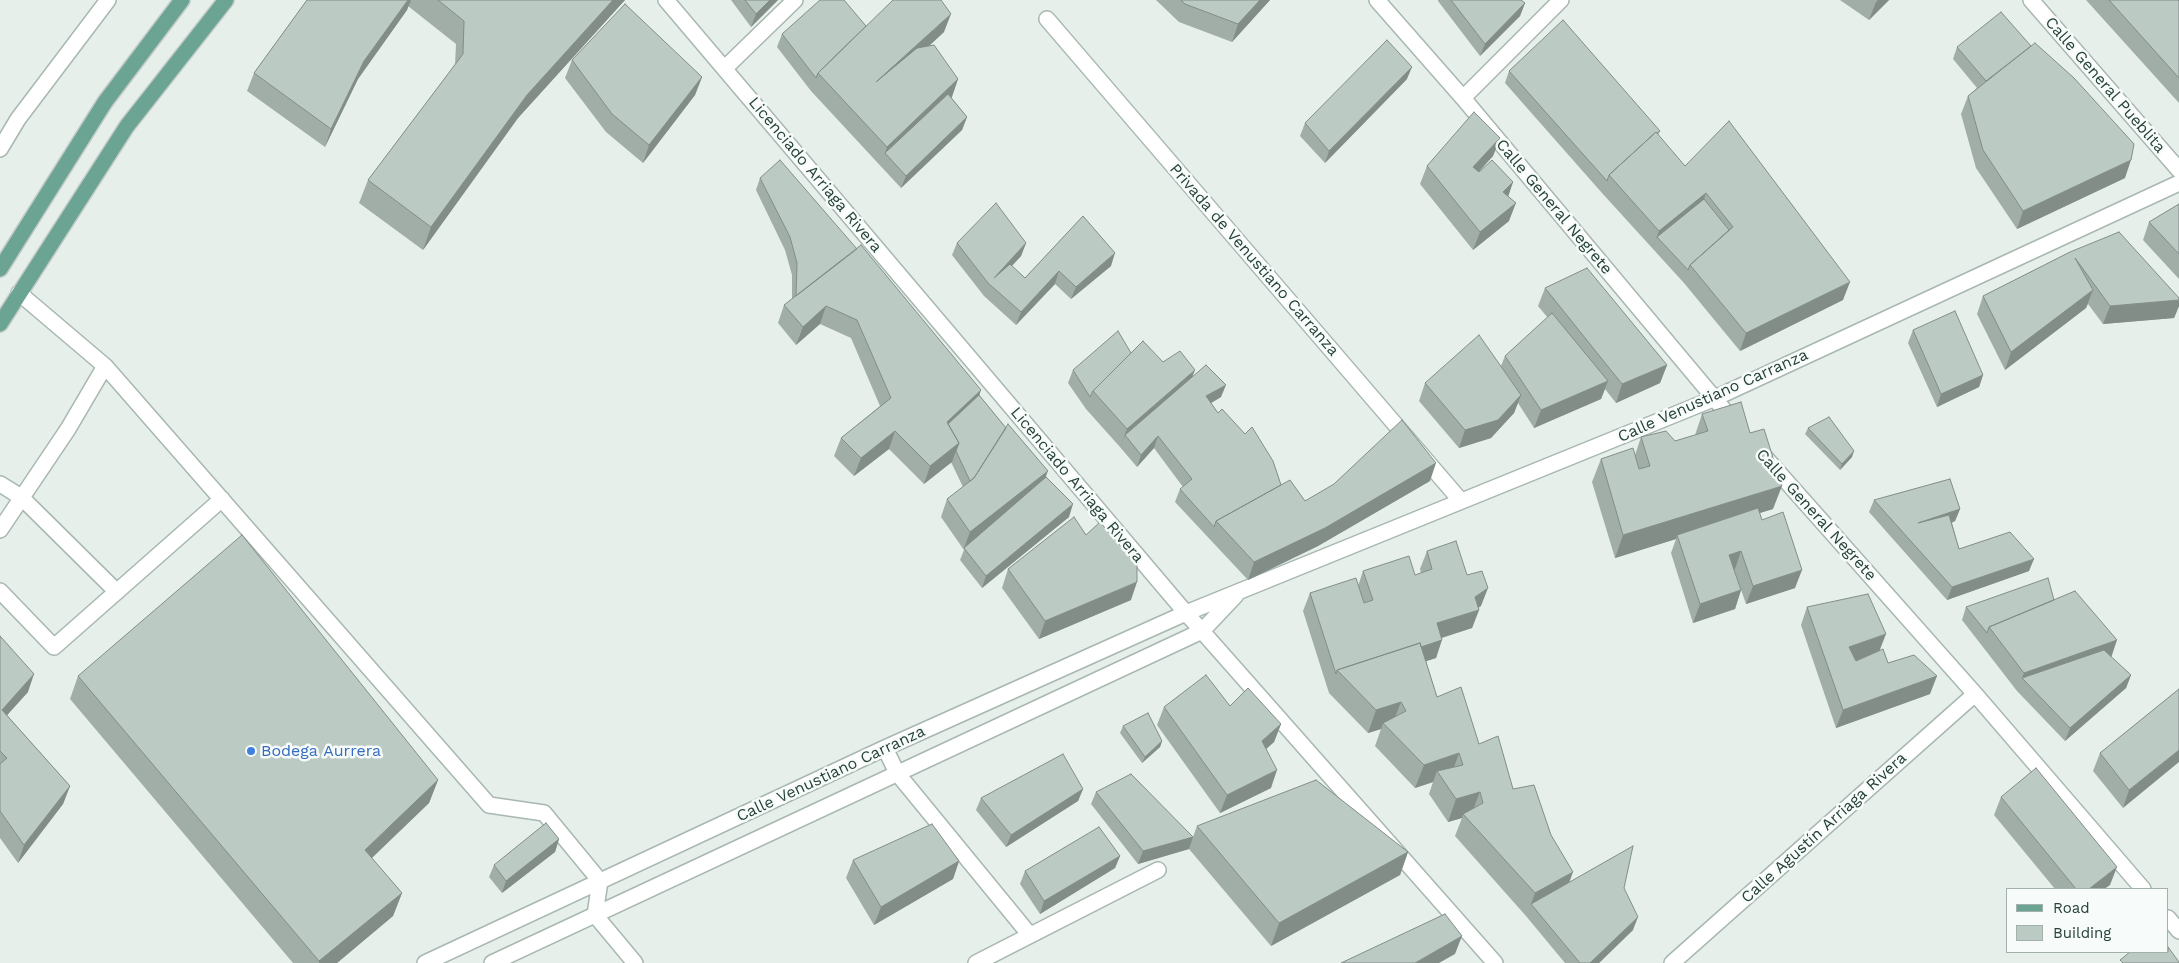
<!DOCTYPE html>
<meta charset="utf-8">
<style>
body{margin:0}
#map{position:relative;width:2179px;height:963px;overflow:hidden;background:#e6efea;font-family:"Work Sans",sans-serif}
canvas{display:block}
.legend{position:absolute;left:2006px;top:888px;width:162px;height:65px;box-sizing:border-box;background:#f7fbf9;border:1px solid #a3b1ac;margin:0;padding:6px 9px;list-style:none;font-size:15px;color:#254138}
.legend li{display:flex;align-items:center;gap:10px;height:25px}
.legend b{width:25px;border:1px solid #a3b1ac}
</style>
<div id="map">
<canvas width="2179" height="963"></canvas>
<ul class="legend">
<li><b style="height:6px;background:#6ba493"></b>Road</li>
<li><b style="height:14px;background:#bbcac3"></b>Building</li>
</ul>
</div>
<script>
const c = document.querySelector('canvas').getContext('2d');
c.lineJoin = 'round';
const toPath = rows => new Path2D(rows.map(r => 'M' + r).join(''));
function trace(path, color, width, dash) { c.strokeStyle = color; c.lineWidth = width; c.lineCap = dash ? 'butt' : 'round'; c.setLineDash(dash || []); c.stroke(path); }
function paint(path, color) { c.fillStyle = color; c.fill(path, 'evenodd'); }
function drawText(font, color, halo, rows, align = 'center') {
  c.font = font + ' "Work Sans",sans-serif'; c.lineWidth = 5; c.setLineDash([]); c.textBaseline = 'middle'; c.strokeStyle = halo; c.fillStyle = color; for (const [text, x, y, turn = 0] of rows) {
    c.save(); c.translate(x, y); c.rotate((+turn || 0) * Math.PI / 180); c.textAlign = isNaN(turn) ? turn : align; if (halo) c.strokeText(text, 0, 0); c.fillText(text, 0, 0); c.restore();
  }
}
const minor = toPath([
 [666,0,1186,613,1495,963],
 [1377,0,1463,98,1735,423],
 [2031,0,2179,170],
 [1047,19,1461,501],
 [725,68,795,0],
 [1463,98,1561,0],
 [0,149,18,119,108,0],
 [19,293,105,366],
 [1763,455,1975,694,2143,889],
 [0,484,21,497,117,592],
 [0,530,68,429,105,366,489,805,544,813,600,881,595,915,635,963],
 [0,591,54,647,222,499],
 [885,748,897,773,1029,934],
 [2168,918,2179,931],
 [425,963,885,748,1186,613,1713,399,2179,183],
 [492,963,1202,631,1236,595],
 [976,963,1158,870],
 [1672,963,1975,694]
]);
const major = toPath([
 [0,269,105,102,182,0],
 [0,324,127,126,226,0]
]);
trace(minor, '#a8b7b1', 18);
trace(major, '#c2cac7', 18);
trace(minor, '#fff', 15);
trace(major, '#6ba493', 15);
paint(toPath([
 [307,0,625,0,518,118,423,250,359,203,368,180,455,65,456,44,408,6,407,10,358,79,325,147,247,91,254,73],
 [731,0,778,0,751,27],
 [1156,0,1270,0,1232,42,1179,22],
 [1438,0,1521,0,1525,3,1520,16,1480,56,1438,1],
 [1840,0,1889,0,1869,20],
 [2086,0,2178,0,2179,1,2179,103],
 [866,26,944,32,929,46,958,79,951,97,967,117,962,130,901,188,811,91,777,47,782,34],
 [1957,47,2125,178,2017,229,1976,168,1961,114,1968,96,1977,88,1953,59],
 [572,60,702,77,695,95,643,163,606,132,565,78],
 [1509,71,1660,131,1658,135,1685,166,1843,300,1740,351,1684,283,1602,193,1505,83],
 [1407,79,1325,163,1300,136,1305,123],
 [1500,138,1493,156,1479,172,1513,182,1508,196,1509,221,1473,250,1420,184,1427,166],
 [760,178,979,395,1006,428,1046,477,1069,517,982,588,960,560,964,550,941,517,947,499,963,487,951,462,924,484,889,449,854,476,834,456,841,438,880,406,851,338,820,324,796,345,778,323,784,305,792,299,792,275,785,250,756,190],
 [2179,204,2179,279,2143,240,2149,222],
 [1083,216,1111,266,1071,299,1055,284,1016,325,984,296,952,255,957,243,1026,243,1021,256,1012,266,1025,278],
 [2070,252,2179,298,2179,306,2174,318,2103,324,2088,304,2086,308,2005,370,1977,314,1983,296],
 [1545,288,1667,365,1660,383,1616,403,1605,389,1601,399,1534,428,1518,403,1514,413,1491,438,1459,448,1419,401,1425,383,1501,366,1505,356,1548,318,1538,306],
 [1913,330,1983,375,1979,387,1937,407,1908,343],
 [1131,353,1163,362,1193,376,1221,397,1211,403,1218,413,1281,485,1305,501,1430,481,1318,546,1248,580,1175,502,1180,489,1183,487,1154,448,1137,467,1120,447,1086,409,1068,383,1073,370],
 [1702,414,1773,509,1759,513,1762,520,1795,588,1746,604,1734,569,1741,590,1735,609,1693,623,1671,553,1676,539,1615,558,1592,482,1601,459,1635,455,1641,437,1675,441,1695,435],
 [1808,428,1852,457,1840,470,1805,434],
 [1874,500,1960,509,1955,521,1952,523,1959,549,2029,571,1947,600,1869,512],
 [1427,551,1467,575,1481,606,1478,608,1479,610,1472,628,1442,638,1436,658,1426,661,1437,697,1479,744,1513,789,1551,835,1569,882,1624,888,1633,930,1599,963,1565,963,1526,916,1455,836,1462,818,1448,822,1429,794,1433,782,1415,788,1375,746,1381,729,1368,733,1329,693,1303,611,1310,593,1358,586,1363,571,1415,575,1421,573,1420,569],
 [1008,569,1131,600,1039,639,1002,588],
 [2054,600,2111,657,2131,675,2126,688,2065,741,2017,691,1962,620,1966,607],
 [1807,607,1880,651,1888,663,1930,694,1836,728,1801,625],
 [0,636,28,692,7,715,70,786,63,804,18,863,0,838],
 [78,676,438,780,429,803,372,858,402,893,393,916,337,963,293,963,70,699],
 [2179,689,2123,808,2093,771,2100,753],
 [1230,706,1281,724,1274,742,1266,749,1271,788,1220,813,1157,725,1164,707],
 [1123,726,1162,741,1160,747,1142,763,1120,733],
 [1083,789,1078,801,1006,847,976,810,981,798],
 [1096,792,1193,837,1197,826,1408,852,1400,875,1271,946,1189,849,1138,864,1091,804],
 [2001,797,2110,885,2104,889,2055,889,1994,815],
 [559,839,555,852,502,893,489,877,494,865],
 [1120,856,1115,868,1040,914,1020,884,1025,871],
 [853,860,959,861,953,879,874,925,846,878]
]), '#a1aea8');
paint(toPath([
 [408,0,411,0,407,10,358,79,325,147,331,129,364,61],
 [613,0,625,0,518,118,423,250,431,227,527,95],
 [770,0,778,0,751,27,756,14],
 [1260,0,1270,0,1232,42,1238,24],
 [1878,0,1889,0,1869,20,1876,2],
 [1525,3,1520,16,1480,56,1485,44],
 [951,14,944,32,870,100,876,82],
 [1412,67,1407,79,1325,163,1329,151],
 [702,77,695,95,643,163,649,145],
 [958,79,952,97,889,157,885,153,887,147],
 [967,117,962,130,901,188,906,176],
 [1500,138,1493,156,1466,185,1473,167],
 [2131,160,2125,178,2017,229,2023,211],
 [1513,182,1507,200,1503,192],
 [1706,193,1700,211,1657,237,1652,249,1659,231],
 [1516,203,1509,221,1473,250,1480,232],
 [1026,243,1021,256,992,287,994,278],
 [1115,253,1111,266,1071,299,1076,287],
 [1059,271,1055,284,1016,325,1021,312],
 [1850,282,1843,300,1740,351,1746,333],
 [2093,290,2086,308,2005,370,2011,352],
 [2179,300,2179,306,2174,318,2103,324,2110,306],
 [826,306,820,324,796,345,803,327],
 [1667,365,1660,383,1616,403,1622,384],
 [1195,370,1188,388,1125,435,1120,447,1127,429],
 [1983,375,1979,387,1937,407,1941,394],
 [1608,381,1601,399,1534,428,1541,410],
 [1226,385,1221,397,1201,409,1206,396],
 [981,390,975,408,947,433,947,422],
 [1521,395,1514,413,1491,438,1459,448,1465,430],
 [895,431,889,449,854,476,861,458],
 [1158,436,1154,448,1137,467,1141,455],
 [959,443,952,462,924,484,930,466],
 [1854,451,1852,457,1840,470,1842,464],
 [1436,463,1430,481,1318,546,1248,580,1254,562],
 [1048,471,1041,489,964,548,970,532],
 [1782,486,1773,509,1678,538,1677,535,1676,539,1615,558,1623,535],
 [1073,504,1069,517,982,588,986,576],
 [1960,509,1955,521,1913,536,1918,523],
 [1741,551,1735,569,1723,573,1729,555],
 [2034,559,2029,571,1947,600,1952,587],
 [1802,570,1795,588,1746,604,1753,586],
 [1137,582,1131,600,1039,639,1045,621],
 [1488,588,1481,606,1471,613,1479,610,1472,628,1431,641,1437,623],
 [1741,590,1735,609,1693,623,1700,604],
 [1886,634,1879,652,1843,665,1849,647],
 [1442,640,1436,658,1352,685,1340,673],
 [2117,640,2111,658,2022,678,2024,673],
 [34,674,28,692,0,723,2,710],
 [2131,675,2126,688,2065,741,2070,728],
 [1937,676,1930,694,1836,728,1843,710],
 [1401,702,1392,725,1383,723,1381,729,1368,733,1376,710],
 [1281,724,1274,742,1255,759,1262,741],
 [1162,741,1160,747,1142,763,1145,757],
 [2179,750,2179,762,2123,808,2129,790],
 [1459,753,1451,776,1437,771,1433,782,1415,788,1424,765],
 [1277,770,1271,788,1220,813,1227,795],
 [438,780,429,803,357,872,365,850],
 [70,786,63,804,18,863,24,845],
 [1083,789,1078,801,1006,847,1011,835],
 [1480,792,1471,815,1463,814,1462,818,1448,822,1456,799],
 [1193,837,1189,849,1138,864,1143,851],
 [559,839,555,852,502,893,506,881],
 [1408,852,1400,875,1271,946,1279,923],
 [1120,856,1115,868,1040,914,1044,901],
 [959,861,953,879,874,925,881,907],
 [2117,867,2110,885,2104,889,2089,889],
 [1573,872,1565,894,1531,904,1535,893],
 [402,893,393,916,337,963,319,963,319,961],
 [1638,917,1633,930,1599,963,1590,963],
 [1462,936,1455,954,1439,963,1415,963]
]), '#838d88');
const building = toPath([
 [307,0,408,0,364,61,331,129,254,73,307,0],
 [438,0,613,0,527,95,431,227,368,180,463,54,464,21,438,0],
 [745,0,770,0,756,14,745,0],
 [820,0,844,0,866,26,818,73,816,78,782,34,820,0],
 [893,0,941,0,951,14,876,82,917,48,934,45,958,79,887,147,818,73,893,0],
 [1181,0,1260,0,1238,24,1185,4,1181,0],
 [1451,0,1521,0,1525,3,1485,44,1451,0],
 [2109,0,2178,0,2179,1,2179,78,2109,0],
 [625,4,702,77,649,145,612,114,572,60,625,4],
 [2001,12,2031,46,1986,81,1957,47,2001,12],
 [1563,20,1660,131,1657,133,1656,132,1609,175,1607,181,1509,71,1563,20],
 [1387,40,1412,67,1329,151,1305,123,1387,40],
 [2035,43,2074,78,2134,144,2131,160,2023,211,1983,150,1968,96,2035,43],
 [948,94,967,117,906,176,885,153,948,94],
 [1474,112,1500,138,1473,167,1479,172,1492,160,1513,182,1503,192,1516,203,1480,232,1427,166,1474,112],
 [1729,121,1850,282,1746,333,1690,265,1733,227,1706,193,1659,231,1609,175,1656,132,1685,166,1729,121],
 [780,160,857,249,796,296,797,263,790,237,760,178,780,160],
 [1704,199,1729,230,1690,265,1688,270,1657,237,1704,199],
 [996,203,1026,243,994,278,1010,264,1025,278,1083,216,1115,253,1076,287,1059,271,1021,312,988,283,957,243,996,203],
 [2179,204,2179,254,2149,222,2179,204],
 [2119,232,2179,298,2179,300,2110,306,2075,258,2093,290,2011,352,1983,296,2070,252,2119,232],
 [861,245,981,390,947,422,959,443,930,466,895,431,861,458,841,438,891,398,857,320,826,306,803,327,784,305,861,245],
 [1587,268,1667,365,1622,384,1545,288,1587,268],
 [1955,311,1983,375,1941,394,1913,330,1955,311],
 [1552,313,1608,381,1541,410,1505,356,1552,313],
 [1118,331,1131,353,1093,391,1090,397,1073,370,1118,331],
 [1479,335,1521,395,1498,420,1465,430,1425,383,1479,335],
 [1143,341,1163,362,1180,351,1195,370,1127,429,1093,391,1143,341],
 [1206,365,1226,385,1206,396,1218,413,1222,409,1245,434,1252,427,1273,461,1281,485,1216,521,1214,527,1180,489,1192,479,1158,436,1141,455,1125,435,1206,365],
 [979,395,1006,428,974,478,970,481,956,451,959,443,948,424,979,395],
 [1741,402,1750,433,1764,429,1782,486,1623,535,1601,459,1633,448,1639,469,1650,466,1641,437,1666,431,1675,441,1708,431,1702,414,1741,402],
 [1829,417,1854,451,1842,464,1808,428,1829,417],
 [1402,420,1436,463,1325,528,1254,562,1216,521,1290,480,1305,501,1334,484,1402,420],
 [1008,424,1048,471,970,532,947,499,974,478,1008,424],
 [1046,477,1073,504,986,576,964,548,1046,477],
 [1950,479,1960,509,1918,523,1949,515,1959,549,2010,532,2034,559,1952,587,1874,500,1950,479],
 [1758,508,1762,520,1783,512,1802,570,1753,586,1741,551,1729,555,1741,590,1700,604,1677,535,1758,508],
 [1074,517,1086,535,1100,522,1137,565,1137,582,1045,621,1008,569,1074,517],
 [242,535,438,780,365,850,402,893,319,961,78,676,242,535],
 [1456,541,1467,575,1482,571,1488,588,1475,597,1479,610,1437,623,1442,640,1421,647,1420,643,1337,670,1336,674,1310,593,1356,578,1364,603,1373,600,1363,571,1409,556,1415,575,1432,569,1427,551,1456,541],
 [2048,578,2054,600,1989,627,1987,633,1966,607,2048,578],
 [2075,591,2117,640,2024,673,1989,627,2075,591],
 [1868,594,1886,634,1849,647,1856,661,1883,649,1888,663,1914,655,1937,676,1843,710,1807,607,1868,594],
 [0,636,34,674,2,710,70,786,24,845,0,811,0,764,7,758,0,751,0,636],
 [1420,643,1437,697,1461,687,1479,744,1498,736,1513,789,1534,785,1551,835,1573,872,1535,893,1463,814,1483,803,1480,792,1456,799,1437,771,1463,765,1459,753,1424,765,1383,723,1406,711,1401,702,1376,710,1337,670,1420,643],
 [2104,650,2131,675,2070,728,2022,678,2104,650],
 [1206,675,1230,706,1248,688,1281,724,1262,741,1277,770,1227,795,1164,707,1206,675],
 [2179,689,2179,750,2129,790,2100,753,2179,689],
 [1148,713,1162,741,1145,757,1123,726,1148,713],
 [1063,754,1083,789,1011,835,981,798,1063,754],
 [2036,768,2117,867,2089,889,2076,889,2001,797,2036,768],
 [1131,774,1193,837,1143,851,1096,792,1131,774],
 [1316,780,1408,852,1279,923,1197,826,1316,780],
 [546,823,559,839,506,881,494,865,546,823],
 [932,824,959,861,881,907,853,860,932,824],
 [1099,827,1120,856,1044,901,1025,871,1099,827],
 [1633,846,1624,888,1638,917,1590,963,1580,963,1531,904,1633,846],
 [1445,914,1462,936,1415,963,1341,963,1445,914],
 [2168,947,2179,962,2179,963,2123,963,2120,960,2130,952,2168,952,2168,947]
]);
paint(building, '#bbcac3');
trace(building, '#838d88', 1);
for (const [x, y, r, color] of [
 [251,751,5,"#3f7fe0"]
]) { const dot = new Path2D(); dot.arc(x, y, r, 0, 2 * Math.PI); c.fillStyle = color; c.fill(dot); trace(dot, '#f7fbf9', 2); }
drawText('16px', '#254138', '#f7fbf9', [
 ["Calle General Pueblita",2105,85,49],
 ["Licenciado Arriaga Rivera",815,175,50],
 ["Calle General Negrete",1554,207,50],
 ["Privada de Venustiano Carranza",1254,260,49],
 ["Calle Venustiano Carranza",1713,396,-24],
 ["Licenciado Arriaga Rivera",1077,485,50],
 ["Calle General Negrete",1816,515,48],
 ["Calle Venustiano Carranza",831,774,-25],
 ["Calle Agustín Arriaga Rivera",1824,828,-42]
]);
drawText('16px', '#366cbe', '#f7fbf9', [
 ["Bodega Aurrera",261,751]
], 'left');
</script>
